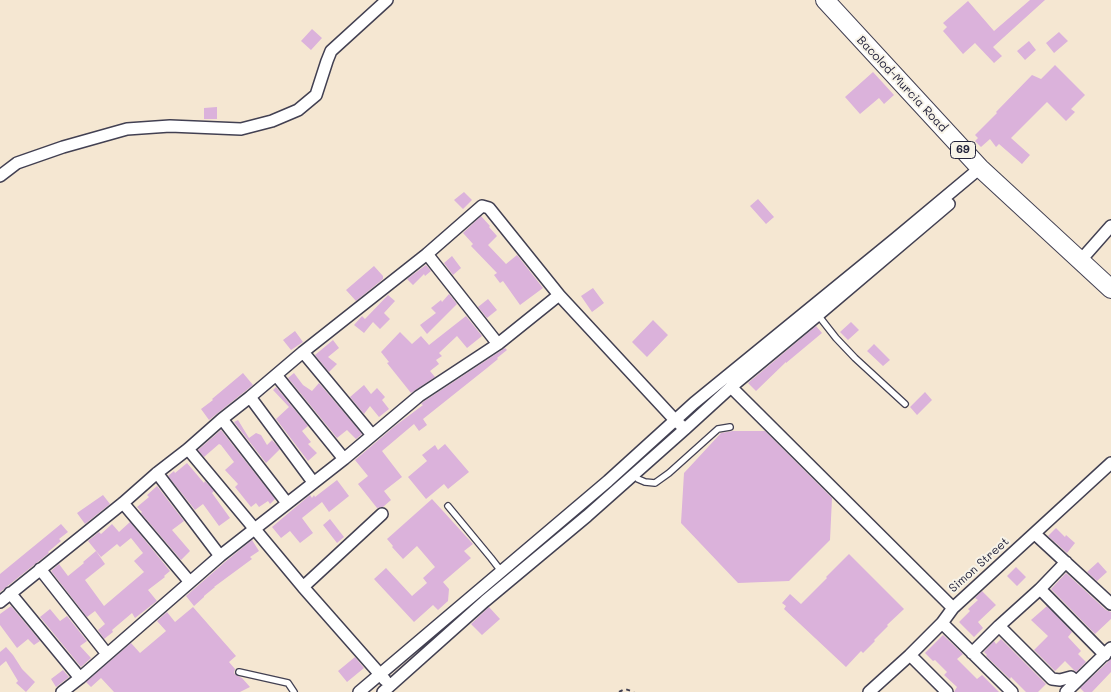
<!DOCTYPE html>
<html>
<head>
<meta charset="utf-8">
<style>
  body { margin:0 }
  canvas { display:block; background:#f5e7d2 }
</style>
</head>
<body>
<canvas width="1111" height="692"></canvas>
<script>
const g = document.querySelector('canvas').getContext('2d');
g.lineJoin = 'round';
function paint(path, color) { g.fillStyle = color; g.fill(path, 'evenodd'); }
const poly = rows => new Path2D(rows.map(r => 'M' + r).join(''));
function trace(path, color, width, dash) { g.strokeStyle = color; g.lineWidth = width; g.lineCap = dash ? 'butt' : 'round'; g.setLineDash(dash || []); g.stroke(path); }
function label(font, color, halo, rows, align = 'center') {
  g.font = font + ' Mali,sans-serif'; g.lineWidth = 4; g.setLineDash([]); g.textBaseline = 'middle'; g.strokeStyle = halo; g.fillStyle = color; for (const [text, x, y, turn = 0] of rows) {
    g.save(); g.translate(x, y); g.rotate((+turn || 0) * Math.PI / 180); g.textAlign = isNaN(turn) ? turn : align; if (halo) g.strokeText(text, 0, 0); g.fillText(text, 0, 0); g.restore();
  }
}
paint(poly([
  [1030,0,1045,0,993,47,1002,56,994,63,975,43,963,54,943,31,947,27,943,23,968,1,994,31],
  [312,29,322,38,311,50,301,41],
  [1059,32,1068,41,1054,53,1046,43],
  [1029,41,1036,50,1025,60,1017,51],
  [1055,65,1085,95,1071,109,1075,112,1066,121,1047,102,1011,138,1030,155,1022,164,999,144,996,147,990,139,981,147,975,141,978,138,975,135,997,113,996,112,1032,75,1041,79],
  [873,72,894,95,884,104,879,98,860,114,845,97],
  [217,107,217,119,204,119,204,108],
  [464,192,472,200,463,209,454,200],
  [758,199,774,217,766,224,750,206],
  [481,216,490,226,489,227,497,236,488,245,506,264,517,255,543,288,520,305,503,281,500,283,494,275,497,273,471,246,473,244,463,233],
  [452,256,461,268,453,275,444,263],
  [426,265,431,271,425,276,424,274,413,285,407,279],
  [374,266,383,276,383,279,356,301,346,290],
  [593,288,604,303,592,312,581,296],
  [449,294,457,304,427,334,420,325,436,313,431,308,441,300,442,302],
  [388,295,395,301,384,313,390,319,380,329,373,322,364,333,354,325,362,316,365,319],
  [488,299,497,310,487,318,478,307],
  [466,316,482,336,467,348,457,336,439,353,442,356,436,360,439,364,430,371,435,377,411,393,387,363,389,362,381,352,400,332,412,344,421,336,429,345],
  [653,320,668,335,647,357,632,342],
  [851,322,859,330,848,340,840,332],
  [816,326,822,333,786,363,786,362,756,391,748,383],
  [295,331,303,342,291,350,283,340],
  [333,340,339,348,328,357,337,364,329,372,315,355],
  [874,344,890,360,883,366,867,351],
  [505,348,507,350,497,358,498,359,487,368,423,419,427,425,419,431,414,424,382,451,402,477,384,491,391,500,383,507,377,508,358,484,368,476,355,460,395,426,423,405,421,404,423,402],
  [243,373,253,385,209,420,201,409,213,400,212,399],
  [294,373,303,385,312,391,319,383,362,434,356,439,347,430,337,438,288,378],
  [364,385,371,394,377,388,385,397,382,400,389,409,379,417,370,406,364,414,350,397],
  [276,387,308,426,302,431,311,442,308,444,317,453,308,461,276,419,289,407,273,390],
  [925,392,932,400,917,415,910,407],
  [238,420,249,438,256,433,261,435,267,445,272,440,280,449,266,463,234,422],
  [221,430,275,499,270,504,268,501,259,507,256,503,251,507,235,487,238,484,225,470,234,462,221,445,219,444,204,457,198,450],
  [733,431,765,431,832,498,830,540,789,581,738,583,681,523,684,473,721,433],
  [445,444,469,472,448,489,444,484,426,499,408,477,427,461,422,455,435,445,438,450],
  [187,463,204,483,205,481,214,491,212,493,230,518,219,526,203,504,195,510,168,476,174,471,175,473],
  [337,480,349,496,329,512,322,502,302,518,313,533,300,543,290,531,281,538,272,527,310,495,312,498,314,495,315,497],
  [157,486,184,521,172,530,190,551,181,560,141,513,142,512,137,507,149,497,147,495],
  [103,495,110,504,85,524,77,513],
  [432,499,473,544,464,551,471,558,443,582,449,589,448,601,438,610,433,605,414,622,374,579,386,568,412,596,427,583,423,578,435,567,417,546,403,559,392,547,393,546,387,539],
  [330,519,344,537,337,543,323,525],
  [130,522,170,571,164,576,165,577,148,590,157,601,135,618,132,613,112,630,113,632,104,639,98,630,105,624,95,611,87,617,51,571,59,564,68,576,84,563,83,562,96,551,105,564,85,580,104,606,144,572,134,561,143,553,131,538,120,547,117,544,101,557,88,541,99,532,101,534,112,524,119,532],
  [61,524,68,532,59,539,61,541,48,552,49,553,0,592,0,574],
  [1056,528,1065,537,1066,535,1075,543,1067,553,1048,536],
  [252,540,259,551,250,557,252,559,214,587,215,587,204,596,204,597,194,606,186,596,225,562],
  [849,554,904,609,887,625,888,626,874,640,875,641,863,653,861,651,846,667,784,609,786,606,782,603,790,594,801,604,827,578,826,577],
  [1098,562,1107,572,1097,581,1087,572],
  [1016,567,1026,577,1017,586,1007,576],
  [1066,573,1106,610,1111,612,1111,619,1095,634,1051,589],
  [982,591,996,605,978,622,983,628,974,637,959,622,970,611,968,609,978,600,975,598],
  [11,606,40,641,34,645,28,639,17,648,0,625,0,614],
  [1047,606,1072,632,1068,637,1081,651,1078,654,1086,662,1076,672,1065,661,1055,671,1034,650,1048,636,1031,620],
  [193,607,236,656,229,662,235,669,234,673,236,675,242,678,250,687,240,692,114,692,101,678,91,687,86,682,131,643,140,653,166,631,157,621,167,612,175,622],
  [489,607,500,619,482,635,471,624],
  [50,609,60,621,67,616,87,641,80,646,91,658,81,667,40,617],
  [943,635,963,654,957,659,977,679,982,675,999,692,954,692,957,687,944,675,947,672,935,660,933,661,925,653],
  [1001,639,1046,684,1038,692,1026,692,1011,677,1010,679,986,656,987,655,984,652,994,641,996,644],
  [6,647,13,655,22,669,35,682,26,692,16,683,18,681,6,661,0,666,0,652],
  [355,657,364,668,347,682,338,671],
  [1111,659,1111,672,1092,692,1084,692,1080,688],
  [63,670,69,677,56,687,51,679]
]), '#dbb2db');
const lane = poly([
  [818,315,836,338,855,358,905,404],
  [634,474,638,479,645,482,655,483,669,473,718,429,730,427],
  [448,506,491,558,501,571],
  [239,672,288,683,294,692]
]);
const street = poly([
  [0,176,17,163,63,147,127,129,170,126,241,129,272,121,298,110,316,95,327,61,331,51,387,0],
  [427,254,498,344],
  [1080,261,1111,226],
  [303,352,372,435],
  [276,375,344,459],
  [731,387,953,608],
  [250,397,313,482],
  [222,419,287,503],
  [188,449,303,587,385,680],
  [157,473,220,556],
  [123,503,189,581],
  [1035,534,1111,604],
  [40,569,107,654],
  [303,587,382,514],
  [1040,589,1105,655],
  [10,593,80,678],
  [0,602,123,503,157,473,188,449,222,419,250,397,303,352,427,254,482,206,489,208,559,295],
  [942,623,1012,692],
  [999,626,1052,679,1060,680,1071,677,1076,682],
  [972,653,999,626,1040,589,1066,562],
  [910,655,947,692],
  [62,692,80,678,220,556,344,459,419,396,498,344,559,295,674,419,685,429],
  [359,692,608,481,694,403,895,239,980,168],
  [383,692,485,601,587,516,685,429,731,387,818,315,949,204],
  [869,692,910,655,942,623,953,608,1111,463],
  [1066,692,1111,648]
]);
const primary = poly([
  [825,0,980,168,1111,289]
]);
trace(lane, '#424052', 8);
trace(street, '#424052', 14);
trace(primary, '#424052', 20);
trace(poly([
  [619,692,625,689,634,692]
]), '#424052', 2, [4, 4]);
trace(lane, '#fff', 5.5);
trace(street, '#fff', 11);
trace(primary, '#fff', 18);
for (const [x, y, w] of [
  [963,150,25]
]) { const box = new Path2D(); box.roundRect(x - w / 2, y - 8.5, w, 17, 4); g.fillStyle = '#f7f3e8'; g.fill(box); trace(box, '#22223b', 1); }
label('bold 11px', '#22223b', null, [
  ["69",963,150]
]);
label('12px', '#22223b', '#f7f3e8', [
  ["Bacolod-Murcia Road",902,84,47],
  ["Simon Street",979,565,-42]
]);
</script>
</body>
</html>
